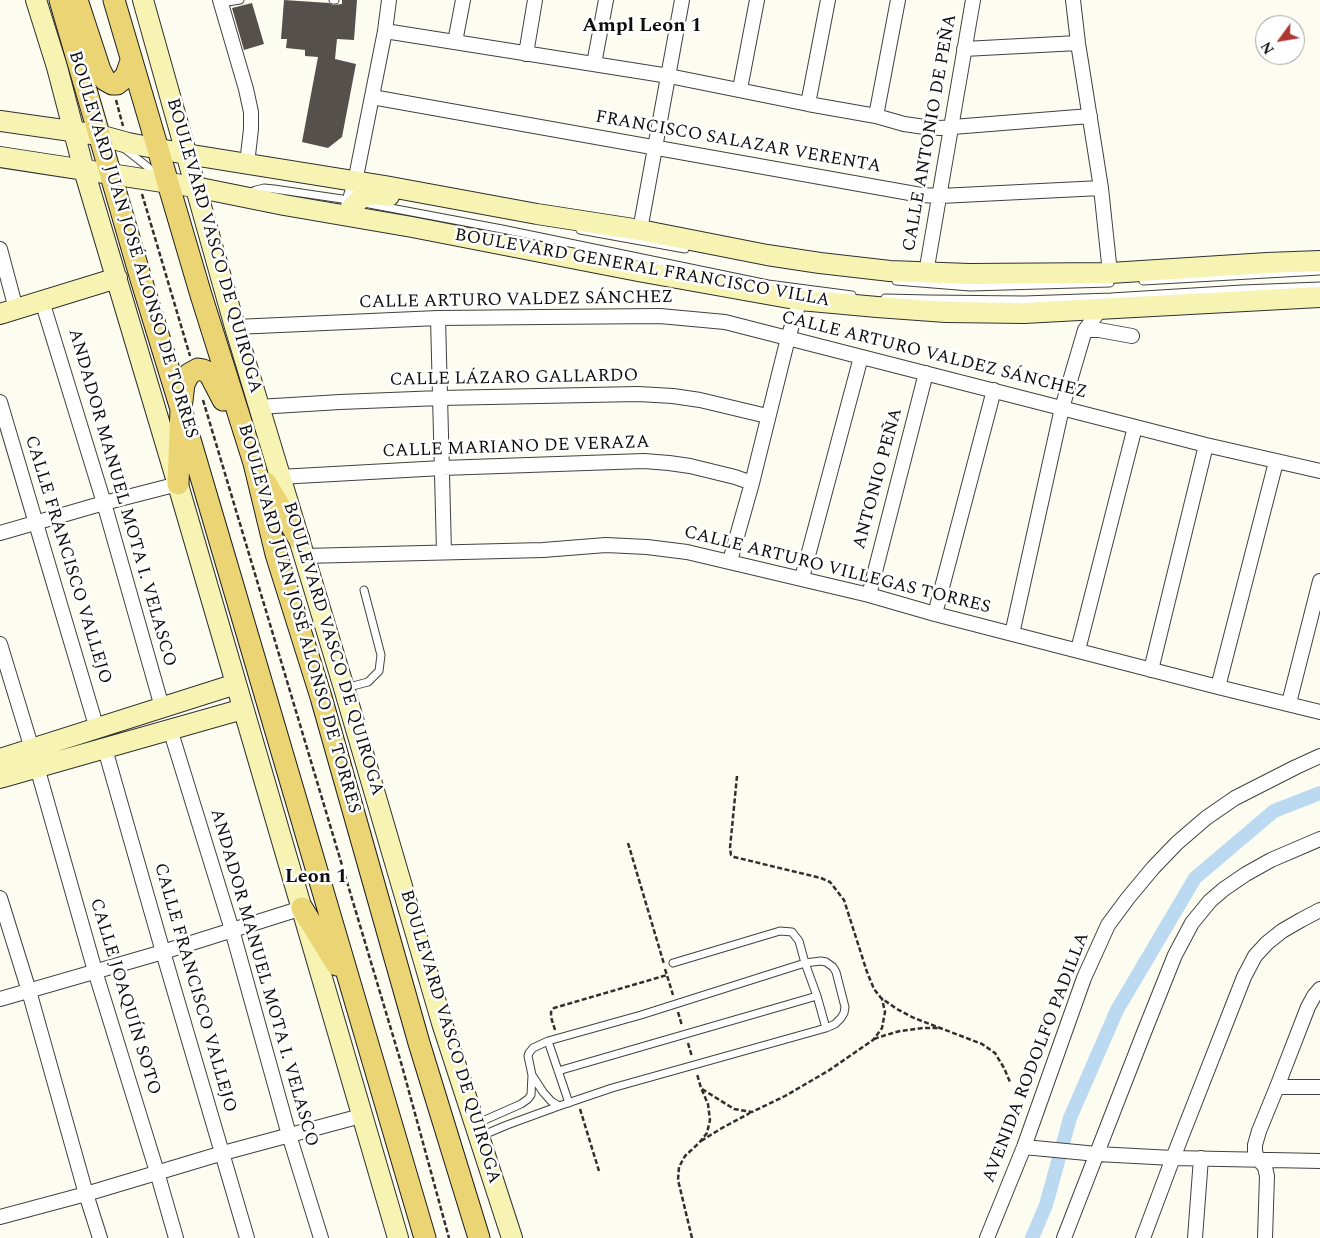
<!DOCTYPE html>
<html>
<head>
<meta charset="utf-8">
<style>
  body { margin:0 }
  #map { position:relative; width:1320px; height:1238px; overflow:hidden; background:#fdfcf1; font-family:Spectral,serif }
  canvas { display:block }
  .north { position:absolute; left:1255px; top:15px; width:50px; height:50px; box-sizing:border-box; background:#fff; border:1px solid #9f9f9f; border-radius:50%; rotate:238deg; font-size:14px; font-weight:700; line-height:20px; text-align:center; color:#0e0e0e }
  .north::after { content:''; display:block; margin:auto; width:18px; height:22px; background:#b03634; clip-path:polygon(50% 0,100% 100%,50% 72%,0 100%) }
</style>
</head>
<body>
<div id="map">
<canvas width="1320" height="1238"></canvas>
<div class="north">N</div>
</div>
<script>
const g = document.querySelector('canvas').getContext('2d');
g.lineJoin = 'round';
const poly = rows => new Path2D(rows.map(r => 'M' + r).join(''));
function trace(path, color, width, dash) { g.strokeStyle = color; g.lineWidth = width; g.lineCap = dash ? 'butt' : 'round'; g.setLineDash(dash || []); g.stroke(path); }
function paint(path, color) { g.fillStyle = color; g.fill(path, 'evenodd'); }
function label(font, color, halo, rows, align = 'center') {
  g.font = font + ' Spectral,serif'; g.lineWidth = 5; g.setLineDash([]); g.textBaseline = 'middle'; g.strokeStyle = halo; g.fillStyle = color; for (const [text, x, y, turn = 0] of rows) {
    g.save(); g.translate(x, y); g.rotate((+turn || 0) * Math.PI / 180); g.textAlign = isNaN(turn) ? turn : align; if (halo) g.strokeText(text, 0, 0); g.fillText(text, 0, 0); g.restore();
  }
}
trace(poly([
  [1032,1238,1046,1205,1070,1118,1117,1010,1195,878,1274,811,1320,793]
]), '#bbd9f0', 14);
paint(poly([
  [284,0,329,3,333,5,342,4,342,0,357,0,354,40,337,39,335,59,356,64,342,137,328,148,302,142,318,57,305,56,305,50,286,48,287,39,281,39],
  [252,3,264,44,244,50,232,8]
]), '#56504c');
const lane = poly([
  [333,0,335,0],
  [221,3,240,0],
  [125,149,158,175],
  [251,192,256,190,264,188,274,189,342,199,351,201],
  [364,203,502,229,768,284,852,295],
  [580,230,685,249],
  [896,281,970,287,1110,283],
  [1143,281,1320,271],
  [885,298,929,299,1024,300,1111,297,1242,289,1320,286],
  [345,688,368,682,379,671,381,655,364,590],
  [673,963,780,931,792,932,799,941,805,963,817,996,826,1028],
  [548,1041,569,1103],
  [558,1071,817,996],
  [532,1075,543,1092,551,1101,559,1106],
  [478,1123,521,1104,528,1099,531,1095,532,1075,528,1056,529,1053,533,1048,548,1041,641,1015,805,963,821,961,826,962,833,967,836,972,845,1007,844,1013,841,1018,835,1024,826,1028,612,1088,559,1106,507,1125,481,1136]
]);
const street = poly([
  [220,0,246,89,251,112,251,129,247,164],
  [1073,0,1078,43,1101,188,1110,273],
  [385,31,669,76,808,104,876,116,904,124,925,127,940,128,1090,116],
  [455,42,463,0],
  [964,49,1078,43],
  [526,54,535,0],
  [594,64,606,0],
  [740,89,757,0],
  [372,97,921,195,940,196,1101,188],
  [808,104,828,0],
  [876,116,898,0],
  [347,210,355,182,385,31,389,0],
  [640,230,682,0],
  [0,249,16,309],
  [926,273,973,0],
  [42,301,104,503,162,707],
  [438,318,444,552],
  [235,327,438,318,543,317,660,316,725,322,1206,445,1320,471],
  [1085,330,1099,330,1132,336],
  [0,402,97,729],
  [258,407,340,402,440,398,638,394,673,396,700,400,767,416],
  [279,477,442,468,644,461,669,463,690,466,735,477,752,483],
  [0,533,104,503,178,484],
  [304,556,543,550,606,545,647,547,687,552,869,595,935,614,1218,687,1320,712],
  [730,561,752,483,788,338,800,300],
  [802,578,861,357],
  [869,595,926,373],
  [935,614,994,390],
  [1012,634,1062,408,1085,330,1100,310],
  [0,644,32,749],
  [1078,650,1135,427],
  [1151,670,1206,445],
  [1218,687,1276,462],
  [1289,703,1320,581],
  [170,729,232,930,289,1135,321,1238],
  [105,749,163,952,247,1238],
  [37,767,95,971,157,1172,176,1238],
  [0,898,29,991,86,1194,100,1238],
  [0,999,163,952,302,908],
  [1277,1087,1320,1087],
  [1024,1147,1097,1154,1173,1158,1320,1161],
  [0,1217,86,1194,223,1153,361,1116],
  [987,1238,1024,1147,1084,978,1108,925,1128,898,1153,868,1177,843,1206,818,1235,798,1296,767,1320,756],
  [1064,1238,1143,1035,1175,955,1192,923,1210,901,1224,889,1246,874,1271,860,1320,839],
  [1143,1238,1173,1158,1244,977,1255,956,1267,943,1282,931,1301,920,1320,910],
  [1195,1238,1201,1158],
  [1265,1238,1267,1176,1265,1167,1258,1159,1255,1152,1255,1145,1259,1131,1277,1087,1308,1007,1314,996,1320,989]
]);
const secondary = poly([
  [36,0,57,67,84,170,181,495,398,1238],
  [143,0,235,327,344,688,442,1023,512,1238],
  [0,121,99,135,128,143,186,154,385,186,537,214,640,230,767,255,820,263,890,271,969,274,1110,273,1267,263,1320,261],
  [0,157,195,187,284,205,412,227,638,271,800,300,877,307,946,312,1024,313,1320,297],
  [345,215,362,197,367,195,375,194,389,196],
  [0,314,117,278],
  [0,759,236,684],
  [0,778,243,709]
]);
const primary = poly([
  [60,0,141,279,181,409,425,1238],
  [77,0,100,70,105,80,112,84,117,84,122,80,126,75,131,61],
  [114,0,201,295,254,463,276,554,321,697,419,1043,479,1238],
  [266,483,299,539],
  [178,484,181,409,184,384,189,374,198,369,203,370,209,373,223,400],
  [302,908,337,965]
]);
trace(lane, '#414141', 9);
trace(street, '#414141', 16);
trace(secondary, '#303030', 22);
trace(primary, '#1f1f1f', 23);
trace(poly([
  [116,100,123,126],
  [142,194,190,356],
  [203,400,402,1066,449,1238],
  [737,776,730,848,731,855,734,857,821,878,830,882,844,900,867,972,874,989,881,998,897,1009,914,1018,982,1044,995,1053,1004,1068,1010,1082],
  [628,843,664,964],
  [665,969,673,995],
  [678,1012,682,1026],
  [555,1030,551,1017,551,1012,554,1008,667,975],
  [874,1039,886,1035,900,1031,923,1028,939,1028],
  [688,1043,692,1057],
  [702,1089,734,1109,752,1112,785,1096,828,1071,873,1040,882,1028,885,1012,882,999],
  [580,1109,599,1171],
  [701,1141,722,1128,750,1113],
  [692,1238,678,1180,679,1167,685,1156,699,1143,707,1133,710,1120,708,1104,701,1088,697,1074]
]), '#303030', 2.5, [5, 2.5]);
trace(lane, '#fff', 7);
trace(street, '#fff', 14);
trace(secondary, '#f7f3b3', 20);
trace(primary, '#ead474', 21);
label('18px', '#0e0e0e', '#fff', [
  ["CALLE ANTONIO DE PEÑA",931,133,-80],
  ["FRANCISCO SALAZAR VERENTA",738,143,10],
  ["BOULEVARD JUAN JOSÉ ALONSO DE TORRES",132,245,73],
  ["BOULEVARD VASCO DE QUIROGA",213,246,74],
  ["BOULEVARD GENERAL FRANCISCO VILLA",642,269,10],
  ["CALLE ARTURO VALDEZ SÁNCHEZ",516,301,-1],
  ["CALLE ARTURO VALDEZ SÁNCHEZ",934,356,14],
  ["CALLE LÁZARO GALLARDO",514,379,-1],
  ["CALLE MARIANO DE VERAZA",516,448,-2],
  ["ANTONIO PEÑA",879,479,-75],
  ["ANDADOR MANUEL MOTA I. VELASCO",121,498,74],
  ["CALLE FRANCISCO VALLEJO",67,560,73],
  ["CALLE ARTURO VILLEGAS TORRES",837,571,14],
  ["BOULEVARD JUAN JOSÉ ALONSO DE TORRES",298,619,74],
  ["BOULEVARD VASCO DE QUIROGA",332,649,73],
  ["ANDADOR MANUEL MOTA I. VELASCO",263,978,74],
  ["CALLE FRANCISCO VALLEJO",194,988,74],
  ["CALLE JOAQUÍN SOTO",124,997,73],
  ["BOULEVARD VASCO DE QUIROGA",449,1037,73],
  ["AVENIDA RODOLFO PADILLA",1037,1058,-69]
]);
label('bold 20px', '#0e0e0e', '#fff', [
  ["Ampl Leon 1",642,27],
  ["Leon 1",316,878]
]);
</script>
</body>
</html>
